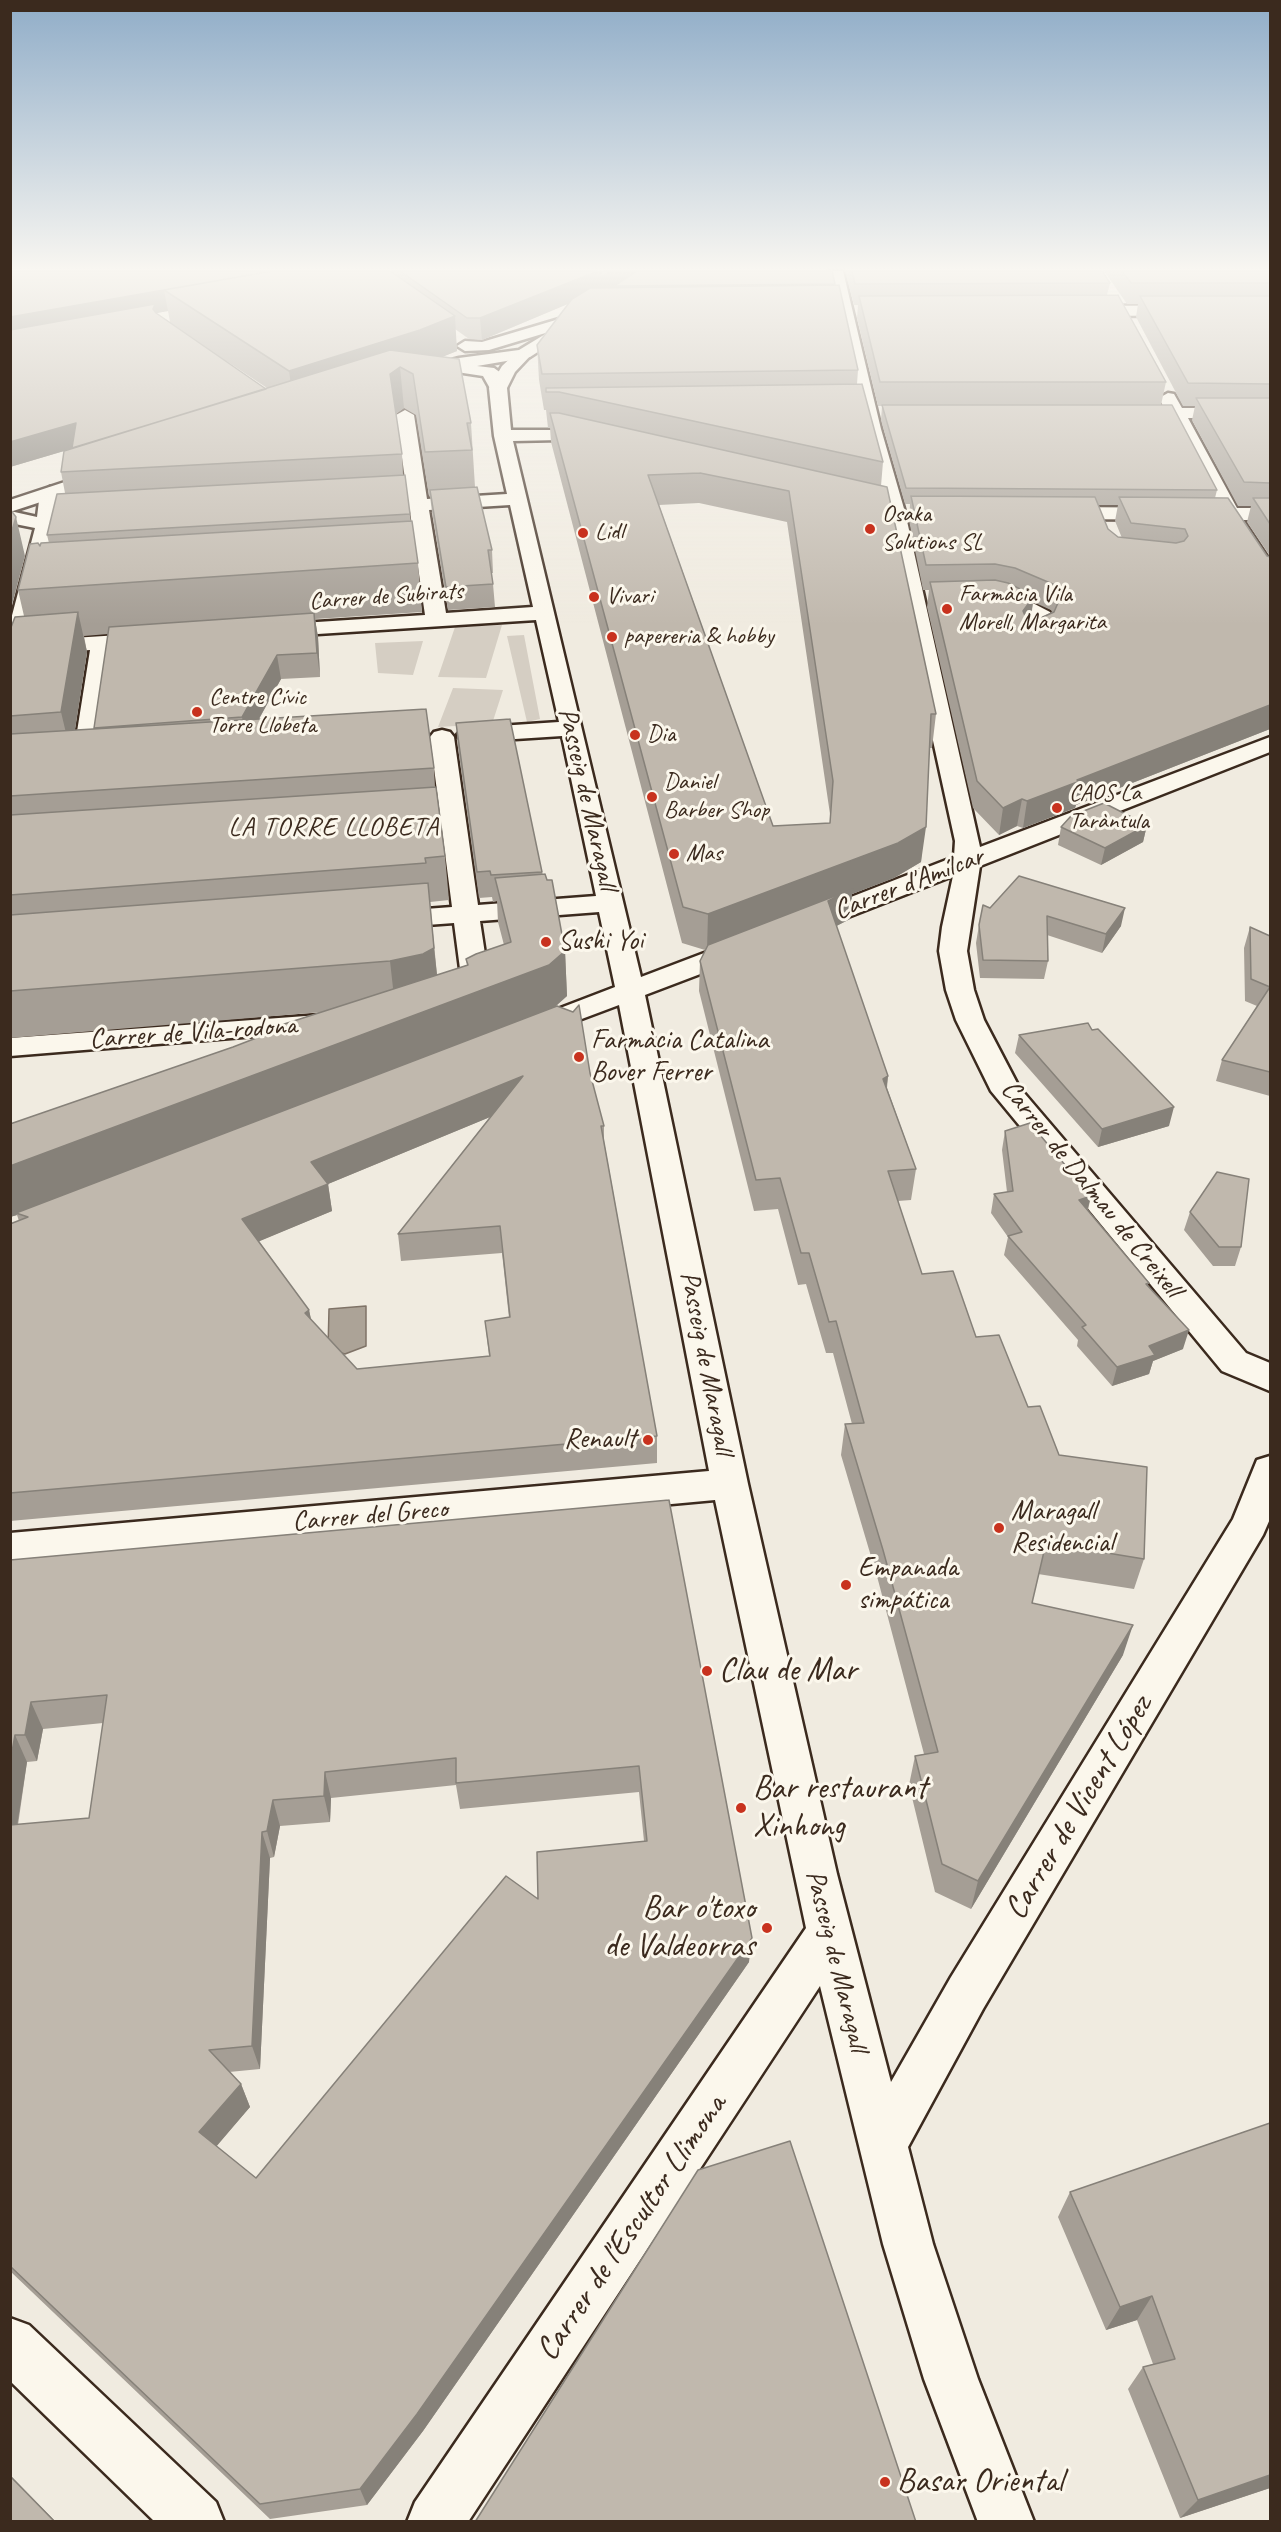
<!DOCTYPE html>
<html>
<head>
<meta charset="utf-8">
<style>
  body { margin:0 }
  #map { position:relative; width:1281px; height:2532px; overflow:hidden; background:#f0ebe0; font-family:Caveat,sans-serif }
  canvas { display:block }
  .frame { position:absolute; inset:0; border:12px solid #3b2a1e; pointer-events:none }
</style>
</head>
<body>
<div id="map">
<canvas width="1281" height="2532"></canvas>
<div class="frame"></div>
</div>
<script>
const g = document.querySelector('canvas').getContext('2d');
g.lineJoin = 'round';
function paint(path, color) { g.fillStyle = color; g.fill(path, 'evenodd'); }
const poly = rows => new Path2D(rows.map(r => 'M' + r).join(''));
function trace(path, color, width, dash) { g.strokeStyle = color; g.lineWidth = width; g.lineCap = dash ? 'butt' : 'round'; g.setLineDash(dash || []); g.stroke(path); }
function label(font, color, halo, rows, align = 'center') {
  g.font = font + ' Caveat,sans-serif'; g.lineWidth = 6; g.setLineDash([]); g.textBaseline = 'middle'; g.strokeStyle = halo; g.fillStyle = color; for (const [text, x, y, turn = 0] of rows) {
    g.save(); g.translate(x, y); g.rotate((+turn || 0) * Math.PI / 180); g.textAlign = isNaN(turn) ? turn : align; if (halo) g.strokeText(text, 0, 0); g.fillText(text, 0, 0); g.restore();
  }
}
paint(poly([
  [502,625,486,678,438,677,455,627],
  [524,635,540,719,527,722,507,636],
  [423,641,413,675,378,673,375,643],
  [453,688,503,690,492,724,438,727]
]), '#d5cec3');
const water = poly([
  [366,1306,366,1346,345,1354,328,1349,329,1309,366,1306]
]);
paint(water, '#aca397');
trace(water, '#7f7367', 1.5);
const minor = poly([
  [829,271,843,271,881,429,905,512,980,847,1270,737,1270,752,980,866,967,951,974,990,984,1020,1019,1087,1246,1353,1270,1363,1270,1391,1222,1371,991,1091,956,1020,946,990,939,951,942,927,953,876,820,928,811,930,802,928,798,922,802,916,954,857,955,841,902,599,885,512,863,429,829,271],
  [1270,305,1270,315,1082,316,1074,311,1082,306,1270,305],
  [596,308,604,313,602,316,489,350,465,351,457,346,465,341,482,342,596,308],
  [524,349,532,354,515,372,507,388,511,430,560,430,600,439,603,443,594,448,560,440,513,441,641,977,733,942,743,940,753,942,757,948,753,954,645,995,748,1484,837,1874,891,2082,951,1977,1233,1519,1257,1460,1270,1456,1270,1519,1263,1535,983,2009,908,2147,933,2244,978,2379,1034,2522,978,2522,924,2379,883,2244,820,1986,468,2522,407,2522,415,2502,806,1928,715,1500,10,1565,10,1533,709,1471,619,1005,539,1035,529,1032,525,1026,529,1020,615,987,599,912,480,921,490,987,486,993,465,1001,455,999,451,993,462,984,454,923,386,928,377,926,373,920,377,914,386,912,452,907,430,737,434,732,442,730,450,732,454,737,478,905,596,896,562,736,469,742,461,740,457,735,461,730,469,728,559,722,536,620,271,637,263,636,260,631,263,626,271,625,425,615,418,567,373,569,366,567,363,563,366,559,373,557,416,555,410,511,365,514,355,508,365,502,408,500,396,415,405,410,414,415,427,499,507,494,494,436,489,388,502,366,518,351,524,349],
  [510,505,533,607,446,613,429,510,510,505],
  [1168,393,1174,394,1182,408,1270,408,1270,418,1188,418,1237,508,1270,508,1270,520,1243,520,1270,561,1270,581,1263,579,1224,520,1057,519,1047,513,1057,507,1217,508,1170,418,1131,418,1122,413,1131,408,1164,408,1159,398,1168,393],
  [50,487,60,493,57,518,95,516,105,522,95,528,54,530,21,667,18,672,10,674,10,623,35,528,10,523,10,511,37,517,40,493,50,487],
  [989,591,1027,600,1050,612,1055,622,1052,630,1040,642,1024,642,1021,637,1031,627,1033,620,1013,609,982,601,979,597,982,593,989,591],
  [151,633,159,634,162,639,159,644,112,648,96,763,92,768,84,770,76,768,72,763,90,650,41,654,33,652,30,647,33,642,41,640,151,633],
  [319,1015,329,1018,333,1024,329,1030,10,1056,10,1038,319,1015],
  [10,2318,29,2325,216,2502,224,2522,155,2522,10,2381,10,2318]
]);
const major = poly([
  [575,316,581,318,583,321,581,324,530,357,477,366,494,368,501,373,507,388,504,392,492,392,483,376,450,371,416,380,408,375,410,371,459,358,519,350,575,316],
  [107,468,114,470,116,474,114,478,10,512,10,500,107,468]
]);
trace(minor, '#3b2a1e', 5);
trace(major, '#3b2a1e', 5);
paint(minor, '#fbf7ec');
paint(major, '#fbf7ec');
paint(poly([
  [10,271,832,271,835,285,858,370,857,384,883,462,881,486,936,714,932,748,929,748,921,862,894,878,852,894,850,919,836,926,888,1076,887,1088,916,1169,911,1200,898,1201,922,1274,976,1337,1028,1407,1059,1455,1144,1559,1134,1589,1038,1574,1032,1603,1123,1655,971,1909,935,1892,909,1785,915,1756,924,1754,878,1580,841,1455,845,1424,852,1424,833,1353,826,1353,806,1284,798,1285,778,1209,754,1211,699,991,700,961,705,950,682,943,551,442,550,428,548,428,546,410,544,410,539,380,537,345,568,304,482,340,469,339,455,329,457,351,441,357,471,423,475,487,492,550,493,573,491,573,493,584,495,607,448,610,432,512,430,496,429,496,416,415,404,408,396,414,402,454,403,475,418,563,422,612,315,619,318,637,320,677,281,679,259,719,434,768,435,787,445,856,449,900,430,902,437,975,467,965,466,959,504,945,498,922,497,901,493,902,492,897,479,898,458,748,456,723,542,872,565,951,567,996,554,1008,590,1073,604,1126,604,1141,657,1436,657,1463,10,1521,10,1224,19,1221,17,1215,10,1217,10,1124,233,1047,275,1031,275,1027,322,1012,10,1038,10,630,24,616,18,590,40,546,49,543,47,535,65,493,61,472,64,451,10,467],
  [168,311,170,322,156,313],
  [225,360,267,388,266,389],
  [699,503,787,522,830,814,830,823,773,826,659,505],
  [108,634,94,729,75,730,87,652,84,636],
  [490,1117,398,1234,401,1261,502,1253,509,1318,485,1321,489,1356,357,1369,311,1320,309,1310,259,1241,332,1211,328,1184],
  [845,271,1102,271,1110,283,1107,295,1166,382,1161,405,1217,490,1215,498,1267,556,1270,556,1247,522,1251,506,1238,506,1192,420,1195,406,1183,406,1136,317,1138,304,1127,304,1104,271,1270,271,1270,729,1076,805,1075,808,1023,828,1017,826,999,835,973,808,927,607,929,590,923,590,909,520,910,504,905,504,881,420,882,406,878,406,857,318,858,305,854,305],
  [1098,505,1118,505,1115,521,1122,538,1118,537,1108,529],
  [1033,602,1051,610,1052,612,1036,620,1031,619],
  [1147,825,1143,842,1101,865,1058,845,1061,827],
  [990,908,1121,926,1102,953,1047,935,1048,961,1044,979,980,978,976,943,979,925],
  [1250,927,1270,936,1270,1096,1216,1081,1222,1060,1257,1006,1245,1001,1244,948],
  [1092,1030,1169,1126,1098,1147,1015,1053,1019,1035],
  [1005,1131,1091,1196,1088,1210,1148,1286,1183,1349,1153,1361,1149,1374,1112,1386,1077,1346,1078,1340,1004,1255,1008,1237,991,1213,994,1194,1007,1192,1002,1150],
  [1190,1212,1241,1247,1235,1266,1213,1266,1184,1230],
  [669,1500,749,1962,423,2431,367,2505,270,2519,10,2271,10,1560],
  [103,1723,89,1818,18,1825,27,1762,37,1761,43,1729],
  [456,1785,460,1809,639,1792,644,1841,538,1899,256,2178,216,2146,250,2107,241,2084,229,2072,260,2069,270,1858,274,1857,280,1826,330,1822,331,1798],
  [1270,2123,1270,2488,1180,2518,1128,2389,1143,2367,1153,2364,1137,2320,1106,2330,1058,2217,1070,2192]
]), '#a59e95');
paint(poly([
  [598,271,645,271,614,286,614,290,596,292,482,340,480,318],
  [164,290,168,311,10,340,10,317],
  [455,316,457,351,423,365,400,367,404,408,394,415,294,406,289,371],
  [76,423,81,446,10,467,10,442],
  [16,517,25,556,10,612,10,537],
  [1034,596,1030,621,1019,637,1023,611],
  [78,612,87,652,71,754,61,712],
  [314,613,318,637,320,677,317,653],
  [277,655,281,679,246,742,242,717],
  [1270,705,1270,729,1076,805,1075,808,1023,828,1027,801,1077,780],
  [1022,799,1017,826,999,835,1003,808],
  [1147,825,1143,842,1101,865,1105,848],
  [926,827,921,862,894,878,852,894,850,919,825,932,707,950,708,914],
  [1125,908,1121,926,1102,953,1106,934],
  [434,948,439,993,395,1006,390,961],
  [565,951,567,996,551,1010,16,1213,17,1215,10,1217,10,1166],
  [523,1076,524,1103,328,1184,332,1211,248,1246,242,1219,311,1162],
  [888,1076,884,1107,883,1079],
  [1174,1107,1169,1126,1098,1147,1102,1129],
  [1091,1196,1086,1215,1079,1200],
  [309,1310,315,1337,305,1313],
  [1189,1330,1183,1349,1153,1361,1149,1374,1112,1386,1117,1367,1149,1346],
  [1133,1625,1123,1655,971,1909,978,1881],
  [31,1702,43,1729,37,1761,25,1735],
  [15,1735,27,1762,13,1852,10,1847,10,1763],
  [325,1772,331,1798,330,1822,324,1796],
  [273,1800,280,1826,274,1857,267,1831],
  [262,1832,270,1858,260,2069,252,2046],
  [752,1938,749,1962,423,2431,367,2505,360,2489],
  [241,2084,250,2107,210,2154,199,2132],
  [1152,2296,1137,2320,1106,2330,1120,2307],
  [10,2475,56,2522,55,2522,10,2476],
  [1270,2475,1270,2488,1180,2518,1198,2500]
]), '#868179');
const building = poly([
  [10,271,272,271,10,317,10,271],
  [273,271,390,271,455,316,420,330,289,371,164,290,273,271],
  [400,271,598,271,480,318,467,318,400,271],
  [603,271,611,271,596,280,603,271],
  [637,271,832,271,835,284,614,286,637,271],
  [852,271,1102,271,1110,283,855,284,852,271],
  [1122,271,1270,271,1270,283,1131,283,1122,271],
  [839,285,858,370,542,374,537,345,572,299,590,288,839,285],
  [1118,295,1166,382,880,382,859,296,1118,295],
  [1140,296,1270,296,1270,384,1188,383,1140,296],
  [155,304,153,309,156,313,266,389,72,448,76,423,10,442,10,330,155,304],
  [390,350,459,359,471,423,467,423,472,450,425,452,413,374,400,367,390,374,402,454,61,472,64,451,390,350],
  [862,384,883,462,559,392,546,392,546,388,862,384],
  [1196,398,1270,398,1270,483,1244,482,1196,398],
  [882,405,1172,405,1217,490,906,488,882,405],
  [550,413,559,413,887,487,936,714,931,714,926,827,898,843,708,914,683,907,550,413],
  [700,473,789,491,833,781,830,823,773,826,648,475,700,473],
  [405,475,410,514,47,535,57,494,405,475],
  [477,487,492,550,488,550,493,584,446,587,430,490,477,487],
  [911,496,1095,497,1108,529,1118,537,1176,543,1184,541,1188,536,1185,529,1131,523,1119,497,1228,498,1267,556,1270,557,1270,705,1077,780,1080,781,1027,801,1022,799,1003,808,977,781,930,582,995,580,1008,583,1034,596,1023,611,1026,618,1036,620,1054,612,1061,596,1055,585,1015,568,995,564,926,565,911,496],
  [1253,498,1270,498,1270,524,1253,498],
  [10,509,16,517,10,537,10,509],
  [412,521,418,563,18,590,30,544,38,543,40,546,41,543,412,521],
  [78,612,61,712,10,716,10,630,15,617,78,612],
  [314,613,317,653,277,655,242,717,94,728,109,627,314,613],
  [426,709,434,768,10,796,10,734,426,709],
  [510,719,542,872,491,875,490,871,477,872,456,723,510,719],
  [436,787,445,856,425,858,426,863,10,895,10,815,436,787],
  [1104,803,1147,825,1105,848,1061,827,1071,816,1104,803],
  [545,874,547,880,552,880,565,951,549,965,10,1166,10,1124,233,1047,277,1030,275,1027,468,965,466,959,476,954,511,942,495,878,545,874],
  [1019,876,1125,908,1106,934,1047,916,1048,961,983,960,979,925,983,905,990,908,1019,876],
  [428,883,434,948,423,954,390,961,10,991,10,915,428,883],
  [853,889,828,901,888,1076,883,1079,916,1169,888,1171,922,1274,953,1271,976,1337,999,1335,1028,1407,1040,1406,1059,1455,1147,1467,1144,1559,1046,1543,1032,1603,1133,1625,978,1881,942,1864,915,1756,938,1752,883,1550,845,1424,864,1423,836,1321,829,1322,809,1253,801,1253,780,1178,756,1180,700,961,708,945,853,889],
  [1250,927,1270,936,1270,1072,1222,1060,1270,987,1251,979,1250,927],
  [579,1005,590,1073,604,1126,601,1126,657,1436,10,1493,10,1224,28,1217,16,1213,557,1006,573,1012,579,1005],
  [523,1076,398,1234,500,1226,510,1317,485,1321,490,1356,357,1369,305,1313,309,1310,242,1219,328,1184,311,1162,523,1076],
  [1088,1023,1092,1030,1098,1029,1174,1107,1102,1129,1019,1035,1088,1023],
  [1030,1123,1091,1196,1079,1200,1149,1283,1146,1284,1189,1330,1149,1346,1155,1355,1117,1367,1082,1327,1086,1325,1008,1236,1022,1232,994,1194,1013,1191,1005,1131,1030,1123],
  [1217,1172,1249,1179,1241,1247,1219,1247,1190,1212,1217,1172],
  [669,1500,752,1938,417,2414,360,2489,260,2504,10,2266,10,1825,89,1818,107,1695,31,1702,25,1735,15,1735,10,1763,10,1560,669,1500],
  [456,1758,456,1783,639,1766,647,1841,537,1852,538,1899,506,1876,256,2178,199,2132,241,2084,209,2050,252,2046,262,1832,267,1831,273,1800,324,1796,325,1772,456,1758],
  [1270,2123,1270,2475,1198,2500,1143,2367,1175,2359,1152,2296,1120,2307,1070,2192,1270,2123],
  [790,2141,916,2522,475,2522,698,2170,790,2141],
  [10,2476,55,2522,10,2522,10,2476]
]);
paint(building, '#c0b8ad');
trace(building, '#868179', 1.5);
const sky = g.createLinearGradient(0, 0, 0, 625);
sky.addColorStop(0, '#90adc8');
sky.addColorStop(0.43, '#f8f6f1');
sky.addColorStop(1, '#f8f6f100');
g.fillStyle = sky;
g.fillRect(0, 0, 1281, 625);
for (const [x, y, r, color] of [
  [870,529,6,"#c8321e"],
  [583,533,6,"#c8321e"],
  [594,597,6,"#c8321e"],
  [947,609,6,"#c8321e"],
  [612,637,6,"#c8321e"],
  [197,712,6,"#c8321e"],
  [635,735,6,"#c8321e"],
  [652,797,6,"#c8321e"],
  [1057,808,6,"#c8321e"],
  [674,854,6,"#c8321e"],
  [546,942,6,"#c8321e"],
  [579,1057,6,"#c8321e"],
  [648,1440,6,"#c8321e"],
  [999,1528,6,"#c8321e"],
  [846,1585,6,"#c8321e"],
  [707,1671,6,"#c8321e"],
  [741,1808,6,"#c8321e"],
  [767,1928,6,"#c8321e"],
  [885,2482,6,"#c8321e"]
]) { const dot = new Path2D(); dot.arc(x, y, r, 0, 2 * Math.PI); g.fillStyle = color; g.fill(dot); trace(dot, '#fbf7ec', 2); }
label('24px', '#3b2a1e', '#fbf7ec', [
  ["Osaka",882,515],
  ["Solutions SL",882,543],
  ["Lidl",595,533],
  ["Farmàcia Vila",959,595],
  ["Morell, Margarita",959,623],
  ["Vivari",606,597],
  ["papereria & hobby",624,637],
  ["Centre Cívic",209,698],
  ["Torre Llobeta",209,726],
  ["Dia",647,735],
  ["Daniel",664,783],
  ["Barber Shop",664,811],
  ["CAOS La",1069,794],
  ["Taràntula",1069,822],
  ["Mas",686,854]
], 'left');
label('24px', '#3b2a1e', '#fbf7ec', [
  ["Carrer de Subirats",386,597,-4]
]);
g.letterSpacing = '1.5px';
label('26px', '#3b2a1e', '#fbf7ec', [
  ["LA TORRE LLOBETA",334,828]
]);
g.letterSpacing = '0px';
label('28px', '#3b2a1e', '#fbf7ec', [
  ["Passeig de Maragall",587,799,77],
  ["Carrer d'Amílcar",909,884,-21],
  ["Carrer de Vila-rodona",193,1033,-4],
  ["Carrer de Dalmau de Creixell",1091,1189,51],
  ["Passeig de Maragall",706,1363,79],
  ["Carrer del Greco",370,1516,-5],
  ["Passeig de Maragall",836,1961,76]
]);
label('28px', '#3b2a1e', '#fbf7ec', [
  ["Sushi Yoi",558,942],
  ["Farmàcia Catalina",591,1041],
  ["Bover Ferrer",591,1073],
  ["Renault",636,1440,"right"],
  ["Maragall",1011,1512],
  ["Residencial",1011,1544],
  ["Empanada",858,1569],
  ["simpática",858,1601]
], 'left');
label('33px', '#3b2a1e', '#fbf7ec', [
  ["Clau de Mar",719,1671],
  ["Bar restaurant",753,1789],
  ["Xinhong",753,1827],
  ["Bar o'toxo",755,1909,"right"],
  ["de Valdeorras",755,1947,"right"],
  ["Basar Oriental",897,2482]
], 'left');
label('33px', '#3b2a1e', '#fbf7ec', [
  ["Carrer de Vicent López",1079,1808,-59],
  ["Carrer de l'Escultor Llimona",632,2228,-56]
]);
</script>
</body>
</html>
